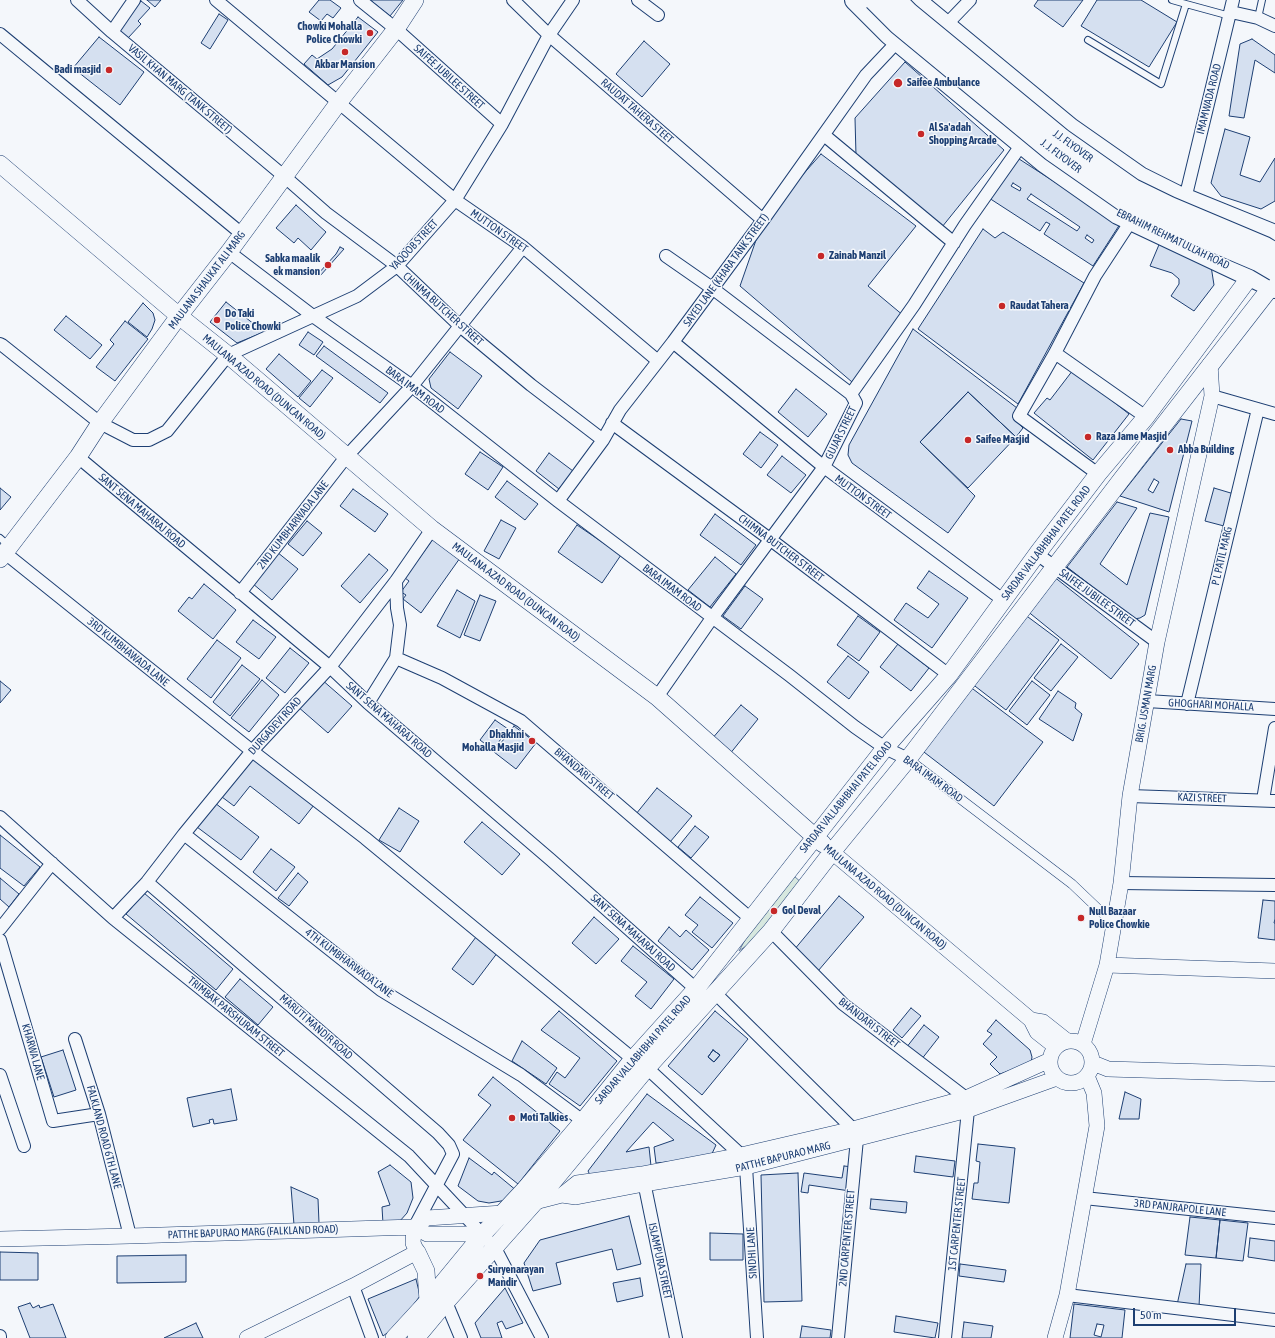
<!DOCTYPE html>
<html>
<head>
<meta charset="utf-8">
<style>
  body { margin:0 }
  #map { position:relative; width:1275px; height:1338px; overflow:hidden; background:#f4f7fb; font-family:"Asap Condensed",sans-serif }
  canvas { display:block }
  .scale { position:absolute; left:1133px; top:1308px; width:103px; height:18px; box-sizing:border-box; border:2px solid #1d3f73; border-top:0; padding-left:5px; font-size:12px; line-height:14px; white-space:nowrap; color:#1d3f73; -webkit-text-stroke:3px #f4f7fb; paint-order:stroke }
</style>
</head>
<body>
<div id="map">
<canvas width="1275" height="1338"></canvas>
<div class="scale">50 m</div>
</div>
<script>
const g = document.querySelector('canvas').getContext('2d');
g.lineJoin = 'round';
function paint(path, color) { g.fillStyle = color; g.fill(path, 'evenodd'); }
const poly = rows => new Path2D(rows.map(r => 'M' + r).join(''));
function trace(path, color, width, dash) { g.strokeStyle = color; g.lineWidth = width; g.lineCap = dash ? 'butt' : 'round'; g.setLineDash(dash || []); g.stroke(path); }
function label(font, color, halo, rows, align = 'center') {
  g.font = font + ' "Asap Condensed",sans-serif'; g.lineWidth = 3; g.setLineDash([]); g.textBaseline = 'middle'; g.strokeStyle = halo; g.fillStyle = color; for (const [text, x, y, turn = 0] of rows) {
    g.save(); g.translate(x, y); g.rotate((+turn || 0) * Math.PI / 180); g.textAlign = isNaN(turn) ? turn : align; if (halo) g.strokeText(text, 0, 0); g.fillText(text, 0, 0); g.restore();
  }
}
const green = poly([
  [794,876,803,884,760,936,739,951,751,929,794,876]
]);
paint(green, '#d7e8df');
trace(green, '#687fa3', 1);
const building = poly([
  [147,0,161,0,155,7,147,0],
  [319,0,330,0,341,8,333,18,327,14,321,21,309,12,319,0],
  [370,0,403,0,390,16,370,0],
  [1038,0,1083,0,1063,27,1034,6,1038,0],
  [1097,0,1141,0,1177,22,1149,67,1081,26,1097,0],
  [141,1,150,8,138,21,141,24,128,38,117,29,141,1],
  [219,14,228,20,210,49,201,43,219,14],
  [358,17,378,32,342,77,328,85,304,64,312,55,317,59,332,49,358,17],
  [99,37,144,72,120,105,73,68,99,37],
  [1252,39,1275,55,1275,73,1255,60,1244,118,1229,116,1240,44,1252,39],
  [644,41,670,64,642,97,616,74,644,41],
  [905,62,1004,150,942,227,856,156,855,118,905,62],
  [1225,129,1250,137,1240,175,1260,182,1275,158,1275,201,1261,209,1221,196,1211,183,1225,129],
  [821,154,916,226,868,286,904,316,852,382,740,286,763,220,821,154],
  [1016,157,1120,224,1093,266,1044,234,1050,224,1046,222,1040,231,989,198,1016,157],
  [1013,183,1021,188,1020,191,1011,186,1013,183],
  [1031,194,1080,227,1077,231,1027,199,1031,194],
  [1087,235,1094,240,1092,243,1085,238,1087,235],
  [296,205,326,232,311,250,298,238,294,243,276,228,296,205],
  [983,229,995,238,1003,232,1084,283,1018,404,918,329,983,229],
  [1161,240,1211,266,1214,285,1194,311,1171,296,1179,284,1179,279,1172,273,1150,266,1161,240],
  [340,247,344,249,320,276,318,274,336,254,340,247],
  [226,302,264,332,237,343,210,322,226,302],
  [143,303,153,313,155,320,152,329,147,337,128,322,143,303],
  [66,316,102,345,90,359,54,330,66,316],
  [125,321,148,339,115,381,96,367,114,344,110,340,125,321],
  [913,329,1017,408,1013,418,1023,428,1016,437,968,392,920,442,975,496,948,533,852,463,848,455,849,445,913,329],
  [308,332,323,342,314,355,299,345,308,332],
  [324,346,388,393,380,403,316,356,324,346],
  [450,352,482,376,458,409,431,388,429,379,450,352],
  [279,354,311,381,298,397,266,369,279,354],
  [322,370,333,378,310,407,299,398,322,370],
  [1073,370,1129,414,1093,460,1034,413,1047,398,1050,400,1073,370],
  [796,389,827,414,808,437,778,412,796,389],
  [968,392,1016,437,968,488,920,442,968,392],
  [1181,419,1192,421,1169,512,1120,496,1181,419],
  [1154,479,1159,482,1153,493,1148,490,1154,479],
  [760,432,778,445,761,468,743,454,760,432],
  [480,452,503,467,488,490,465,474,480,452],
  [549,453,573,471,559,489,536,471,549,453],
  [782,456,806,475,791,493,767,475,782,456],
  [507,481,538,504,525,520,495,497,507,481],
  [0,488,11,497,0,510,0,488],
  [1214,488,1234,494,1224,526,1205,521,1214,488],
  [353,489,388,514,375,532,340,506,353,489],
  [1117,502,1137,508,1100,564,1127,585,1150,513,1169,517,1145,615,1140,618,1134,619,1067,567,1117,502],
  [715,514,756,545,741,565,700,535,715,514],
  [501,520,516,528,499,559,484,551,501,520],
  [307,521,322,533,303,556,288,544,307,521],
  [577,525,621,555,602,583,558,552,577,525],
  [433,539,460,558,421,613,403,599,406,595,401,592,409,581,405,578,433,539],
  [277,552,298,569,272,600,252,583,277,552],
  [369,554,388,570,360,603,341,586,369,554],
  [715,557,736,574,710,607,688,590,715,557],
  [929,571,968,598,932,648,894,620,906,603,928,618,939,604,917,588,929,571],
  [1053,576,1139,644,1111,679,1026,610,1053,576],
  [204,584,236,610,213,639,178,611,189,597,192,599,204,584],
  [745,586,763,599,741,629,723,616,745,586],
  [457,590,475,601,460,638,437,626,457,590],
  [480,595,496,601,480,641,464,635,480,595],
  [1024,614,1059,640,1006,710,971,683,1024,614],
  [858,616,880,632,859,661,837,645,858,616],
  [253,620,276,637,259,659,236,642,253,620],
  [217,640,241,658,211,698,187,679,217,640],
  [898,644,929,668,911,691,880,667,898,644],
  [1061,644,1078,657,1051,691,1034,678,1061,644],
  [290,648,309,663,285,693,266,678,290,648],
  [848,656,869,672,849,699,827,682,848,656],
  [242,665,260,679,230,716,213,702,242,665],
  [321,679,352,706,328,733,297,706,321,679],
  [262,680,279,695,249,732,231,718,262,680],
  [0,681,11,690,0,703,0,681],
  [1032,681,1050,695,1027,725,1009,711,1032,681],
  [969,686,1043,742,994,806,920,749,969,686],
  [1058,691,1076,703,1075,708,1082,714,1073,741,1039,719,1058,691],
  [741,705,758,719,729,755,711,740,741,705],
  [495,720,508,729,493,750,480,740,495,720],
  [514,726,536,743,516,769,494,752,514,726],
  [252,757,314,805,299,824,250,786,234,806,222,797,252,757],
  [657,788,692,816,670,842,636,814,657,788],
  [215,803,259,837,241,860,197,827,215,803],
  [399,808,419,821,400,852,379,840,399,808],
  [482,822,520,854,502,875,464,842,482,822],
  [695,826,709,837,691,858,678,847,695,826],
  [0,835,40,867,24,886,0,868,0,835],
  [271,849,295,867,276,891,253,872,271,849],
  [298,873,308,882,289,906,278,898,298,873],
  [0,878,19,894,9,907,0,899,0,878],
  [144,893,233,969,216,990,126,914,144,893],
  [839,896,864,917,818,971,794,950,839,896],
  [700,897,733,923,712,948,692,932,698,925,685,915,700,897],
  [1263,900,1275,901,1275,919,1274,923,1275,923,1275,940,1258,938,1263,900],
  [594,917,619,939,596,964,572,943,594,917],
  [669,927,680,937,686,930,709,950,692,970,658,941,669,927],
  [476,937,498,952,473,985,452,969,476,937],
  [633,946,674,979,651,1009,635,996,647,982,621,961,633,946],
  [240,979,273,1007,258,1025,225,997,240,979],
  [911,1008,921,1016,902,1038,893,1030,911,1008],
  [559,1011,617,1061,580,1106,549,1084,557,1072,565,1078,580,1058,541,1030,559,1011],
  [715,1011,748,1039,702,1095,668,1066,715,1011],
  [713,1050,720,1055,714,1062,708,1057,713,1050],
  [996,1020,1030,1050,1032,1057,1031,1063,1000,1074,990,1064,997,1057,983,1044,992,1034,987,1031,996,1020],
  [924,1025,939,1037,921,1060,906,1048,924,1025],
  [522,1041,557,1068,546,1084,512,1061,522,1041],
  [63,1050,76,1090,54,1097,41,1057,63,1050],
  [713,1050,720,1055,714,1062,708,1057,713,1050],
  [493,1077,560,1131,518,1184,463,1140,491,1105,478,1095,493,1077],
  [231,1089,237,1120,214,1124,213,1119,209,1120,210,1123,193,1127,187,1098,231,1089],
  [1125,1092,1141,1099,1139,1119,1119,1119,1125,1092],
  [647,1094,716,1145,710,1158,656,1163,654,1147,674,1140,653,1122,626,1152,649,1147,651,1166,591,1177,588,1171,647,1094],
  [978,1144,1015,1148,1009,1203,972,1199,974,1183,978,1183,980,1162,976,1161,978,1144],
  [916,1156,955,1161,953,1177,914,1172,916,1156],
  [469,1158,492,1175,494,1172,517,1191,507,1200,489,1203,478,1201,458,1186,469,1158],
  [390,1165,411,1182,413,1198,407,1213,399,1222,383,1224,382,1207,390,1205,378,1172,390,1165],
  [844,1166,853,1167,850,1191,809,1185,808,1193,801,1192,804,1173,842,1178,844,1166],
  [798,1173,802,1301,764,1302,761,1175,798,1173],
  [291,1187,318,1199,319,1223,294,1225,291,1187],
  [871,1199,907,1202,906,1213,870,1209,871,1199],
  [629,1216,641,1264,617,1270,612,1249,556,1263,561,1284,533,1291,524,1263,540,1240,629,1216],
  [1190,1217,1220,1220,1216,1258,1185,1255,1190,1217],
  [1220,1220,1248,1223,1243,1261,1216,1258,1220,1220],
  [710,1233,743,1234,743,1260,710,1260,710,1233],
  [1250,1238,1275,1241,1275,1261,1248,1257,1250,1238],
  [0,1252,38,1253,38,1280,0,1280,0,1252],
  [186,1255,186,1282,117,1283,117,1256,186,1255],
  [960,1264,1006,1270,1004,1282,959,1276,960,1264],
  [1186,1264,1201,1264,1199,1307,1177,1305,1186,1264],
  [640,1278,643,1296,617,1302,613,1283,640,1278],
  [416,1279,420,1296,398,1325,383,1336,368,1299,416,1279],
  [505,1288,523,1323,506,1329,502,1321,497,1323,502,1338,481,1338,475,1323,505,1288],
  [30,1303,33,1308,39,1305,40,1308,53,1304,66,1338,30,1338,18,1307,30,1303],
  [1074,1304,1125,1310,1122,1338,1070,1338,1074,1304],
  [1097,1324,1104,1325,1101,1337,1094,1335,1097,1324],
  [896,1316,938,1323,935,1338,894,1332,896,1316],
  [964,1322,993,1326,991,1338,962,1338,964,1322],
  [196,1323,203,1338,164,1338,196,1323],
  [802,1326,831,1330,830,1338,800,1338,802,1326]
]);
paint(building, '#d5e0f0');
trace(building, '#1d3f73', 1);
const service = poly([
  [1172,0,1186,4],
  [1258,18,1262,0],
  [1088,40,1161,84,1186,4,1230,16],
  [0,538,8,545]
]);
const pedestrian = poly([
  [908,759,1072,884,1114,924]
]);
const minor = poly([
  [77,0,112,32,285,177,326,213,397,266,460,326,531,385,603,440],
  [216,0,455,200,523,247,658,361],
  [360,0,396,29,502,124],
  [513,0,549,35,763,220],
  [638,0,658,15],
  [1231,12,1258,18,1275,26],
  [946,25,970,0],
  [112,32,134,0],
  [0,34,242,234],
  [824,135,954,243],
  [1185,199,1233,0],
  [229,252,313,316,412,386,558,501,789,675,855,727,885,748,908,759],
  [666,256,712,288,851,394],
  [673,342,824,467,1003,600],
  [0,344,2,345,100,423,133,440,149,440,167,431,228,355,357,296,397,266,455,200,502,124,549,35,573,0],
  [1055,353,1146,417],
  [1212,396,1275,414],
  [612,423,771,540,949,675],
  [78,457,330,667,368,703,551,860,696,989],
  [1098,474,1019,416,1055,353,1095,276,1131,221],
  [558,501,603,440,620,410,673,342,763,220,866,75,898,41],
  [5,553,252,751,365,838,633,1059],
  [1037,554,1157,642],
  [240,593,346,457,412,386,523,247],
  [396,658,442,678,521,721,751,919],
  [657,697,712,618,824,467,856,403,851,394,914,305,965,225,1022,144],
  [1147,701,1275,709],
  [368,703,396,658,400,625,397,608,396,581],
  [1187,704,1258,409],
  [1130,796,1275,801],
  [1263,800,1275,728],
  [0,817,113,918,409,1156,495,1248,542,1338],
  [184,834,381,990,521,1075,583,1121],
  [147,882,438,1133,449,1145,453,1154,415,1226],
  [1121,883,1275,885],
  [113,918,147,882,184,834,252,751,330,667,396,581,432,529],
  [0,929,52,863],
  [771,931,843,1004,966,1098,968,1110,945,1338],
  [0,940,53,1121,99,1114],
  [715,993,853,1129,857,1139,838,1338],
  [75,1039,99,1114,130,1236],
  [647,1068,741,1155,746,1167,757,1338],
  [0,1075,24,1146],
  [643,1177,676,1338],
  [1084,1198,1275,1218],
  [353,1286,372,1338],
  [1067,1295,1275,1320],
  [446,1302,461,1338],
  [0,1336,0,1338]
]);
const tertiary = poly([
  [832,852,1031,1020],
  [1107,965,1275,971],
  '1050 1062a21 21 0 1 1 42 0a21 21 0 1 1-42 0Z',
  [1083,1044,1107,965,1121,883,1130,796,1157,642,1212,396,1210,364],
  [1056,1047,1037,1032,1031,1020,1043,1022,1067,1041],
  [1093,1063,1108,1069,1275,1074],
  [562,1195,577,1183,642,1174,741,1155,853,1129,966,1098,1050,1060],
  [531,1203,562,1195,576,1197,644,1184,746,1167,968,1110,1057,1078],
  [414,1227,427,1234,483,1234],
  [0,1239,130,1236,414,1227,427,1218,503,1213,510,1210],
  [247,1338,353,1286,417,1252,413,1243,414,1227],
  [1055,1338,1067,1295,1097,1126,1094,1093,1087,1076]
]);
const secondary = poly([
  [0,164,179,316,228,355,432,529,657,697,823,844],
  [0,559,78,457,100,423,179,316,229,252,339,102,396,29,415,0],
  [417,1252,426,1271,428,1301],
  [394,1338,428,1301,483,1234,525,1189,583,1121,633,1059,696,989,885,748,949,675,1037,554,1098,474,1146,417,1258,266],
  [416,1338,446,1302,551,1184,647,1068,771,931,832,852,908,759,1121,480,1275,282]
]);
const primary = poly([
  [855,0,889,34,1044,162,1118,214,1275,288],
  [915,0,1070,128,1140,177,1176,195,1275,235]
]);
trace(service, '#1d3f73', 8);
trace(pedestrian, '#1d3f73', 10);
trace(minor, '#1d3f73', 14);
trace(tertiary, '#1d3f73', 16);
trace(secondary, '#1d3f73', 18);
trace(primary, '#1d3f73', 22);
trace(service, '#f4f7fb', 6);
trace(pedestrian, '#f4f7fb', 9);
trace(minor, '#f4f7fb', 12);
trace(tertiary, '#f4f7fb', 15);
trace(secondary, '#f4f7fb', 17);
trace(primary, '#f4f7fb', 20);
const primaryBridge = poly([
  [874,0,898,24,1052,151,1125,202,1164,221,1258,261,1275,271],
  [896,0,909,13,1062,139,1133,189,1170,207,1265,247,1275,253]
]);
trace(primaryBridge, '#1d3f73', 22, []);
trace(primaryBridge, '#f4f7fb', 20);
for (const [x, y, r, color] of [
  [370,33,4,"#c62828"],
  [345,52,4,"#c62828"],
  [109,70,4,"#c62828"],
  [898,83,5,"#c62828"],
  [921,134,4,"#c62828"],
  [821,256,4,"#c62828"],
  [328,265,4,"#c62828"],
  [1002,306,4,"#c62828"],
  [217,320,4,"#c62828"],
  [1088,437,4,"#c62828"],
  [968,440,4,"#c62828"],
  [1170,450,4,"#c62828"],
  [532,741,4,"#c62828"],
  [774,911,4,"#c62828"],
  [1081,918,4,"#c62828"],
  [512,1118,4,"#c62828"],
  [480,1276,4,"#c62828"]
]) { const dot = new Path2D(); dot.arc(x, y, r, 0, 2 * Math.PI); g.fillStyle = color; g.fill(dot); trace(dot, '#f4f7fb', 1.5); }
label('bold 11px', '#1d3f73', '#f4f7fb', [
  ["Chowki Mohalla",362,27,"right"],
  ["Police Chowki",362,40,"right"],
  ["Akbar Mansion",345,65,"center"],
  ["Badi masjid",101,70,"right"],
  ["Saifee Ambulance",907,83],
  ["Al Sa'adah",929,128],
  ["Shopping Arcade",929,141],
  ["Zainab Manzil",829,256],
  ["Sabka maalik",320,259,"right"],
  ["ek mansion",320,272,"right"],
  ["Raudat Tahera",1010,306],
  ["Do Taki",225,314],
  ["Police Chowki",225,327],
  ["Raza Jame Masjid",1096,437],
  ["Saifee Masjid",976,440],
  ["Abba Building",1178,450],
  ["Dhakhni",524,735,"right"],
  ["Mohalla Masjid",524,748,"right"],
  ["Gol Deval",782,911],
  ["Null Bazaar",1089,912],
  ["Police Chowkie",1089,925],
  ["Moti Talkies",520,1118],
  ["Suryenarayan",488,1270],
  ["Mandir",488,1283]
], 'left');
label('11px', '#1d3f73', '#f4f7fb', [
  ["SAIFEE JUBILEE STREET",449,77,42],
  ["VASIL KHAN MARG (TANK STREET)",180,89,40],
  ["IMAMWADA ROAD",1209,99,-76],
  ["RAUDAT TAHERA STEET",637,111,41],
  ["J.J. FLYOVER",1073,146,36],
  ["J. J. FLYOVER",1061,156,37],
  ["MUTTON STREET",499,231,35],
  ["EBRAHIM REHMATULLAH ROAD",1173,239,26],
  ["YAQOOB STREET",414,245,-47],
  ["SAYED LANE (KHARA TANK STREET)",726,270,-54],
  ["MAULANA SHAUKAT ALI MARG",207,280,-53],
  ["CHINMA BUTCHER STREET",443,309,42],
  ["MAULANA AZAD ROAD (DUNCAN ROAD)",264,387,40],
  ["BARA IMAM ROAD",415,390,37],
  ["GUJAR STREET",841,433,-64],
  ["MUTTON STREET",863,497,36],
  ["SANT SENA MAHARAJ ROAD",142,511,40],
  ["2ND KUMBHARWADA LANE",293,525,-52],
  ["SARDAR VALLABHBHAI PATEL ROAD",1046,543,-53],
  ["CHIMNA BUTCHER STREET",781,548,37],
  ["P L PATIL MARG",1222,556,-77],
  ["BARA IMAM ROAD",672,588,37],
  ["MAULANA AZAD ROAD (DUNCAN ROAD)",516,592,37],
  ["SAIFEE JUBILEE STREET",1097,598,36],
  ["3RD KUMBHAWADA LANE",128,652,39],
  ["BRIG. USMAN MARG",1146,704,-80],
  ["GHOGHARI MOHALLA",1211,705,3],
  ["SANT SENA MAHARAJ ROAD",389,720,41],
  ["DURGADEVI ROAD",275,726,-48],
  ["BHANDARI STREET",584,774,40],
  ["BARA IMAM ROAD",933,779,36],
  ["SARDAR VALLABHBHAI PATEL ROAD",846,797,-51],
  ["KAZI STREET",1202,798,2],
  ["MAULANA AZAD ROAD (DUNCAN ROAD)",885,897,40],
  ["SANT SENA MAHARAJ ROAD",633,933,42],
  ["4TH KUMBHARWADA LANE",349,963,37],
  ["TRIMBAK PARSHURAM STREET",236,1017,39],
  ["BHANDARI STREET",869,1023,38],
  ["MARUTI MANDIR ROAD",316,1027,41],
  ["SARDAR VALLABHBHAI PATEL ROAD",643,1050,-49],
  ["KHARWA LANE",33,1052,74],
  ["FALKLAND ROAD 6TH LANE",104,1137,75],
  ["PATTHE BAPURAO MARG",783,1157,-14],
  ["3RD PANJRAPOLE LANE",1180,1208,6],
  ["1ST CARPENTER STREET",957,1224,-84],
  ["PATTHE BAPURAO MARG (FALKLAND ROAD)",253,1232,-2],
  ["2ND CARPENTER STREET",847,1238,-85],
  ["SINDHI LANE",752,1253,-93],
  ["ISLAMPURA STREET",660,1261,78]
]);
</script>
</body>
</html>
